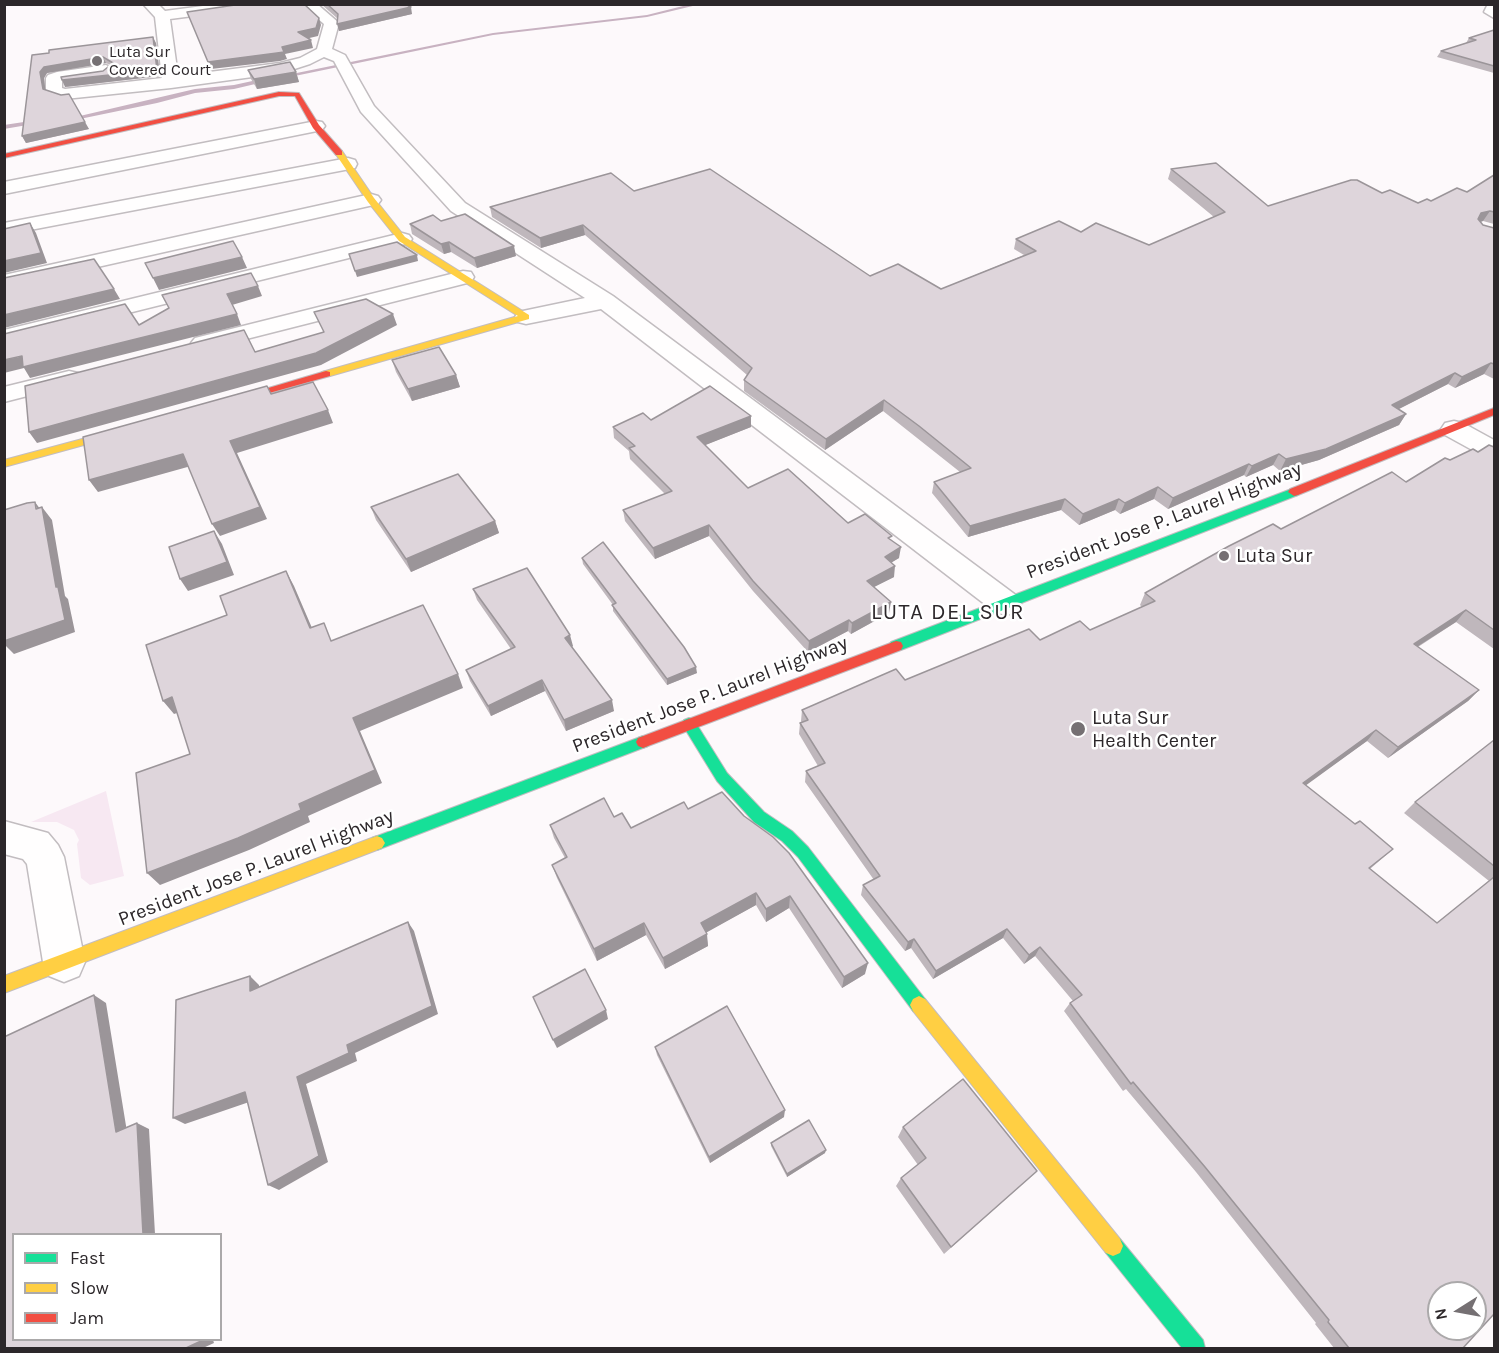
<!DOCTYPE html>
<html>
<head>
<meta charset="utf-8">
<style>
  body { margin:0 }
  #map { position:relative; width:1499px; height:1353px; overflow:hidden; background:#fdf9fb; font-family:Karla,sans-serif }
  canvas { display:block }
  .frame { position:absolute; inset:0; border:6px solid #2c272a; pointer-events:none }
  .legend { position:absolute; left:12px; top:1233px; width:210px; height:108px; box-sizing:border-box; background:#fff; border:2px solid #aba9aa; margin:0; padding:8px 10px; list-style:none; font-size:18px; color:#2c272a }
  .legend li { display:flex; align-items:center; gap:12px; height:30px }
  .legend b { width:30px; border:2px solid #aba9aa }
  .north { position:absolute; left:1427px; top:1281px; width:60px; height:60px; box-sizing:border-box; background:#fff; border:2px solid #aba9aa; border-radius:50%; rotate:259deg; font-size:16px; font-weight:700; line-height:24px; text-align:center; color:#2c272a }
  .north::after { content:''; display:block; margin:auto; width:21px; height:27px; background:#757073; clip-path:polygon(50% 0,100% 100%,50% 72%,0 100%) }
</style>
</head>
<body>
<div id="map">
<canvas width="1499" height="1353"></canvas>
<div class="frame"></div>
<ul class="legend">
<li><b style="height:8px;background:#16e098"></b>Fast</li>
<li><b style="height:8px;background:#ffcf43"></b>Slow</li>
<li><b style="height:8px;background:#f24e42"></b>Jam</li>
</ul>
<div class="north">N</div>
</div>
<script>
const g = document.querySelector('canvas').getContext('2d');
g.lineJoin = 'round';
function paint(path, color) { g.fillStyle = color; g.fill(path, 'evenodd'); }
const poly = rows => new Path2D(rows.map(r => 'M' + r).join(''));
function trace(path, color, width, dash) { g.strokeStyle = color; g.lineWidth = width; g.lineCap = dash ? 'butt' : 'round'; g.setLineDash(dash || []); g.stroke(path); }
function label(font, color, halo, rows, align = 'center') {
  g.font = font + ' Karla,sans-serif'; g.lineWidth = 5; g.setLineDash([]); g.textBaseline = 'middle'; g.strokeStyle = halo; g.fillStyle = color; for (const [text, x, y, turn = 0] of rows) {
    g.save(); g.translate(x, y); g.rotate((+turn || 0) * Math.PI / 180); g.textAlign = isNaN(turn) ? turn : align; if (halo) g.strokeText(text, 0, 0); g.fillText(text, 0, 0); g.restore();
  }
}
paint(poly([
  [106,791,124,876,90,885,81,878,77,844,79,840,74,830,57,822,31,822]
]), '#f7e8f2');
paint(poly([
  [691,4,701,4,647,17,493,35,285,78,282,76,493,33,647,15,691,4],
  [266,78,268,81,234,89,195,93,157,103,70,121,67,119,195,89,234,85,266,78],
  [37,120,39,121,39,123,4,129,4,125,37,120]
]), '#c8b2c1');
const street = poly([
  [143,4,158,4,165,11,218,4,261,4,254,8,170,19,178,76,280,63,300,58,317,49,324,24,301,4,317,4,339,23,332,49,345,55,374,106,465,203,613,296,1017,596,1021,604,1017,612,1006,615,995,612,601,309,526,324,518,322,515,317,518,312,585,298,451,211,361,112,334,61,324,57,310,64,282,73,171,88,65,99,48,94,46,91,46,78,48,75,57,72,106,65,114,70,106,75,62,81,62,88,65,89,162,78,155,17,143,4],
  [1488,4,1494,4,1494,18,1484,12,1488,4],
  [316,121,322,122,325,126,322,130,4,194,4,182,316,121],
  [348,158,355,160,357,164,355,168,4,235,4,223,348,158],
  [371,194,378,196,381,200,378,204,4,288,4,275,371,194],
  [402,233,409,235,412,239,409,243,4,344,4,330,402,233],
  [463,271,471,272,474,277,471,282,203,350,195,348,191,343,195,338,463,271],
  [69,371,78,373,81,378,78,383,4,402,4,387,69,371],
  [1454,421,1463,423,1494,440,1494,459,1485,457,1445,435,1441,429,1445,423,1454,421],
  [4,821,48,833,58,845,64,857,85,962,79,976,64,982,49,976,43,962,27,864,23,859,4,854,4,821]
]);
const fast = poly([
  [1294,488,1300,492,1298,495,901,650,891,650,889,646,891,642,1294,488],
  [689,718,694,720,727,773,764,812,792,831,808,847,925,999,928,1005,925,1011,919,1014,913,1011,798,857,782,841,754,822,717,781,682,724,684,720,689,718],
  [643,736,648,738,650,742,648,746,377,850,372,848,369,843,372,838,643,736],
  [1113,1236,1120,1239,1203,1340,1205,1348,1182,1348,1106,1253,1103,1246,1106,1239,1113,1236]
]);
const slow = poly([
  [336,151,342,151,374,198,405,237,529,315,529,319,330,376,322,376,322,372,518,316,399,241,368,202,335,153,336,151],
  [127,427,131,428,131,432,4,467,4,460,127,427],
  [377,836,382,838,385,843,382,848,4,993,4,976,377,836],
  [919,996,925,999,1120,1239,1123,1246,1120,1253,1113,1256,1106,1253,913,1011,910,1005,913,999,919,996]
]);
const jam = poly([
  [279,92,299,93,319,125,342,151,342,155,336,155,313,128,295,96,279,96,4,158,4,154,279,92],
  [326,371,330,372,330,376,226,405,221,402,326,371],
  [1494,408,1494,415,1298,495,1294,496,1288,492,1290,489,1494,408],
  [896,641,901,642,903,646,901,650,648,746,643,748,638,746,636,742,638,738,896,641]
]);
trace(street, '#c2bdc0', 3);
trace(fast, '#c2bdc0', 2);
trace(slow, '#c2bdc0', 2);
trace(jam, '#c2bdc0', 2);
paint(street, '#fffefe');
paint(fast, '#16e098');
paint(slow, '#ffcf43');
paint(jam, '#f24e42');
paint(poly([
  [321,4,405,4,412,14,339,31,338,19],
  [1494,30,1494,73,1437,57,1441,51,1466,43,1469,38],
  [156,43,160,76,65,87,103,71,110,65,106,63,47,73,44,78,45,90,89,129,26,143,22,136,32,55],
  [248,70,296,72,299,82,257,89,251,79],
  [1171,169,1268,206,1382,193,1418,203,1431,201,1467,192,1494,175,1494,224,1483,221,1480,222,1483,225,1494,228,1494,379,1484,374,1455,388,1448,384,1399,409,1406,414,1399,425,1319,460,1280,471,1273,465,1246,477,1244,475,1168,509,1154,499,1120,514,1115,510,1079,525,1061,510,968,537,932,493,934,482,960,472,883,411,825,450,744,391,744,380,747,375,585,235,541,248,492,217,490,207,634,191,870,276,941,289,1024,255,1014,249,1016,239,1081,232,1149,245,1214,217,1168,179],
  [441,221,516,256,477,268,451,252,444,254,412,234,410,224],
  [392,360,456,375,460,387,412,401,396,372],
  [651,420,751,427,705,445,748,488,848,523,892,540,899,558,892,562,894,577,874,587,889,613,851,634,848,631,808,652,753,591,709,536,655,559,625,521,623,510,665,494,630,459,629,451,614,438,613,427],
  [1494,447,1494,649,1456,622,1418,647,1479,690,1468,701,1388,758,1367,741,1305,785,1355,824,1393,849,1370,869,1437,923,1489,881,1404,813,1415,802,1494,740,1494,1314,1463,1348,1334,1348,1315,1324,1316,1323,1196,1172,1126,1089,1123,1091,1064,1011,1070,1003,1073,1001,1035,956,1024,964,1003,938,933,979,911,948,905,951,861,895,863,885,874,880,805,782,806,771,818,766,799,734,800,723,802,723,801,721,802,710,1040,640,1090,630,1142,607,1140,605,1145,593,1281,529,1406,482,1450,460],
  [371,507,495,521,499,533,411,572,376,520],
  [582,558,697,673,667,685,613,611,613,605,583,564],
  [473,589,573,646,572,647,614,711,566,731,545,691,491,716,470,681,466,670,511,649,477,600],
  [722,792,865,974,842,988,789,908,766,922,756,905,706,932,708,946,665,969,646,935,597,961,557,878,552,865,565,858,554,838,550,825,614,817,631,828,688,809],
  [655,1047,784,1117,710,1163,657,1055],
  [903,1127,1037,1171,944,1254,896,1186,901,1178,918,1165,898,1137],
  [771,1143,825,1153,787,1177,771,1146]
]), '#bfb7bc');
paint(poly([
  [183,4,197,4,184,6],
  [411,7,412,14,339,31,337,24],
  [319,18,321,25,318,36,301,40,298,32],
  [153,37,156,43,160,76,65,87,62,80,157,70],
  [311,40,313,48,285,54,287,59,280,61,211,69,208,62,282,47],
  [103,57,106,63,47,73,44,78,46,95,43,89,40,72,44,67],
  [296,72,299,82,257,89,254,79],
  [85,122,89,129,26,143,22,136],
  [1490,211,1483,221,1475,224,1481,213],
  [30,223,36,233,47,263,4,273,4,261],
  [583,225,585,235,541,248,540,238],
  [449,242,451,252,444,254,441,244],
  [514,246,516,256,477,268,474,258],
  [417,255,418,261,357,277,355,271],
  [242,257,247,268,159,290,153,278],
  [258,286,262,296,232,305,227,294],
  [114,289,120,299,4,328,4,315],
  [237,314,241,325,30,378,24,368,4,373,4,360],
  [393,314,397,325,321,365,37,443,29,432],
  [1491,363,1484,374,1455,388,1462,377],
  [1455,373,1448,384,1385,416,1392,405],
  [456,375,460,387,412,401,408,389],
  [884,400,883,411,825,450,826,439],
  [328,410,333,423,237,453,267,519,220,536,212,524,230,441],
  [1406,414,1399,425,1319,460,1280,471,1286,459],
  [751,416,751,427,698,448,697,437],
  [183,454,191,466,98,492,89,480],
  [1279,454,1273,465,1246,477,1252,466],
  [1249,464,1244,475,1168,509,1173,498],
  [1158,487,1154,499,1120,514,1125,503],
  [1065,499,1061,510,968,537,970,526],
  [1119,499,1115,510,1079,525,1083,514],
  [35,502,43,513,42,507,52,520,65,596,68,599,75,632,14,654,4,644,4,641,56,587],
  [495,521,499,533,411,572,406,559],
  [709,525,709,536,655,559,653,548],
  [214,531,222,544,234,575,188,591,180,579],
  [901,547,899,558,884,567,885,557],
  [895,566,894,577,866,591,867,581],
  [286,571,294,586,318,642,310,628],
  [891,602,889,613,851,634,852,623],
  [1466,610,1456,622,1404,655,1414,644],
  [849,620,848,631,808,652,809,641],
  [570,635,573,646,568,649,565,638],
  [696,667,697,673,667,685,667,679],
  [458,674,463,688,360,731,382,783,308,816,310,822,249,850,160,885,147,873,299,804,353,718],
  [542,680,545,691,491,716,488,706],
  [1479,690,1468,701,1388,758,1398,747],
  [172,697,183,711,174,714,163,701],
  [612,700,614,711,566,731,564,720],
  [1376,730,1367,741,1294,794,1303,783],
  [756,893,756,905,702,935,701,923],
  [790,896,789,908,766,922,766,909],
  [408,922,414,931,438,1014,355,1053,357,1061,306,1084,328,1162,279,1190,268,1185,297,1077,347,1045],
  [644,923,646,935,597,961,594,949],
  [1007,929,1003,938,933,979,936,971],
  [707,934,708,946,665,969,663,958],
  [914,939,911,948,905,951,908,942],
  [1040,947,1035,956,1024,964,1029,955],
  [868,963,865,974,842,988,844,977],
  [250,976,259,985,260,1000,250,991],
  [94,995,106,1003,128,1138,116,1132],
  [606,1010,608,1019,557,1048,553,1040],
  [245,1092,255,1100,185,1124,173,1118],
  [785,1110,784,1117,710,1163,709,1157],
  [137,1123,149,1129,155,1234,143,1234],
  [826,1150,825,1153,787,1177,787,1174],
  [201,1340,213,1340,214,1343,203,1348,186,1348]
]), '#9b9599');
const building = poly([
  [242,4,304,4,319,18,316,28,298,32,311,40,282,47,284,52,277,53,208,62,187,12,242,4],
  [327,4,405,4,411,7,337,24,338,14,327,4],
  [1494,30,1494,66,1441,51,1476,40,1469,38,1494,30],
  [153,37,157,70,62,80,61,77,103,71,113,63,103,57,44,67,40,72,43,89,61,95,69,94,85,122,22,136,32,55,49,53,49,50,153,37],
  [290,62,296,72,254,79,248,70,290,62],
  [1216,163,1268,206,1351,180,1357,180,1382,193,1390,190,1418,203,1427,199,1431,201,1457,188,1467,192,1494,175,1494,212,1490,211,1481,213,1478,219,1483,225,1494,228,1494,364,1491,363,1462,377,1455,373,1392,405,1406,414,1326,449,1286,459,1279,454,1252,466,1249,464,1173,498,1158,487,1125,503,1119,499,1083,514,1065,499,970,526,934,482,971,468,919,426,884,400,826,439,744,380,752,368,583,225,540,238,490,207,611,173,634,191,710,169,870,276,898,264,941,289,1036,251,1016,239,1059,221,1081,232,1096,223,1149,245,1225,212,1171,169,1216,163],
  [465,214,514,246,474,258,449,242,441,244,410,224,433,215,441,221,465,214],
  [30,223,41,253,4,261,4,229,30,223],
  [233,241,242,257,153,278,145,263,233,241],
  [397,242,417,255,355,271,349,254,397,242],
  [94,259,114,289,4,315,4,278,94,259],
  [251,273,258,286,227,294,237,314,23,367,22,356,4,360,4,334,125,304,139,325,169,308,162,295,251,273],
  [366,299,393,314,316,353,29,432,25,386,244,330,255,352,324,332,314,312,366,299],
  [439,347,456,375,408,389,392,360,439,347],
  [313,382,328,410,230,441,260,507,212,524,183,454,89,480,83,437,267,386,271,394,313,382],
  [710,386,751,416,697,437,748,488,788,469,848,523,865,514,892,536,888,538,901,547,885,557,895,566,867,581,891,602,852,623,849,620,809,641,753,581,709,525,653,548,623,510,672,491,629,448,635,446,613,427,643,413,651,420,710,386],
  [1489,445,1494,447,1494,630,1466,610,1414,644,1479,690,1398,747,1376,730,1303,783,1355,824,1360,821,1393,849,1369,868,1437,923,1494,877,1494,1314,1463,1348,1349,1348,1328,1322,1329,1320,1205,1167,1133,1082,1131,1084,1070,1003,1082,995,1040,947,1029,955,1007,929,936,971,914,939,908,942,863,885,880,876,806,771,825,763,800,723,808,720,802,710,896,669,905,680,1029,629,1040,640,1080,621,1090,630,1155,601,1145,593,1229,546,1273,524,1281,529,1392,472,1406,482,1445,458,1450,460,1473,449,1478,452,1489,445],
  [1439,1293,1475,1293,1475,1329,1439,1329,1439,1293],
  [458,474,495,521,406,559,371,507,458,474],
  [35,502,36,509,42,507,56,587,58,587,65,620,4,641,4,510,27,503,35,502],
  [214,531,227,562,180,579,169,547,214,531],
  [603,542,684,647,696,667,667,679,612,605,616,603,582,558,603,542],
  [527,568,570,635,565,638,612,700,564,720,542,680,488,706,466,670,515,647,473,589,527,568],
  [286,571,310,628,324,623,331,641,423,605,458,674,353,718,375,770,299,804,301,810,238,838,147,873,136,773,190,754,172,697,163,701,146,645,227,615,220,596,286,571],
  [1494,740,1494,866,1415,802,1494,740],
  [722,792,744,816,773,837,789,853,868,963,844,977,790,896,766,909,756,893,701,923,707,934,663,958,644,923,594,949,552,865,567,857,550,825,604,798,614,817,622,813,631,828,684,802,688,809,722,792],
  [408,922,432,1006,347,1045,349,1053,297,1077,319,1156,268,1185,245,1092,173,1118,176,1000,250,976,250,991,408,922],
  [585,969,606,1010,553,1040,533,997,585,969],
  [94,995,116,1132,137,1123,143,1234,14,1234,14,1340,201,1340,201,1341,186,1348,4,1348,4,1037,94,995],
  [727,1006,785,1110,709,1157,655,1047,727,1006],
  [963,1079,1037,1171,951,1247,901,1178,926,1158,903,1127,963,1079],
  [809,1120,826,1150,787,1174,771,1143,809,1120]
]);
paint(building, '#ded5db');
trace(building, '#9b9599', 1.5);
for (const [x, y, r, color] of [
  [97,61,6,"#757073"],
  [1224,556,6,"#757073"],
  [1078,729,8,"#757073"]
]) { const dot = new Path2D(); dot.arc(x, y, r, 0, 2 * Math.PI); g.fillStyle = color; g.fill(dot); trace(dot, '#fff', 2); }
label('16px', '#2c272a', '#fff', [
  ["Luta Sur",109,52],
  ["Covered Court",109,70]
], 'left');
label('20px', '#2c272a', '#fff', [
  ["President Jose P. Laurel Highway",1164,521,-21],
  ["President Jose P. Laurel Highway",710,695,-21],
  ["President Jose P. Laurel Highway",256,868,-21]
]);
label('20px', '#2c272a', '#fff', [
  ["Luta Sur",1236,556],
  ["Luta Sur",1092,718],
  ["Health Center",1092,741]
], 'left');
g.letterSpacing = '1.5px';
label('22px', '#2c272a', '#fff', [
  ["LUTA DEL SUR",948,613]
]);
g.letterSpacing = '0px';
</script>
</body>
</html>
